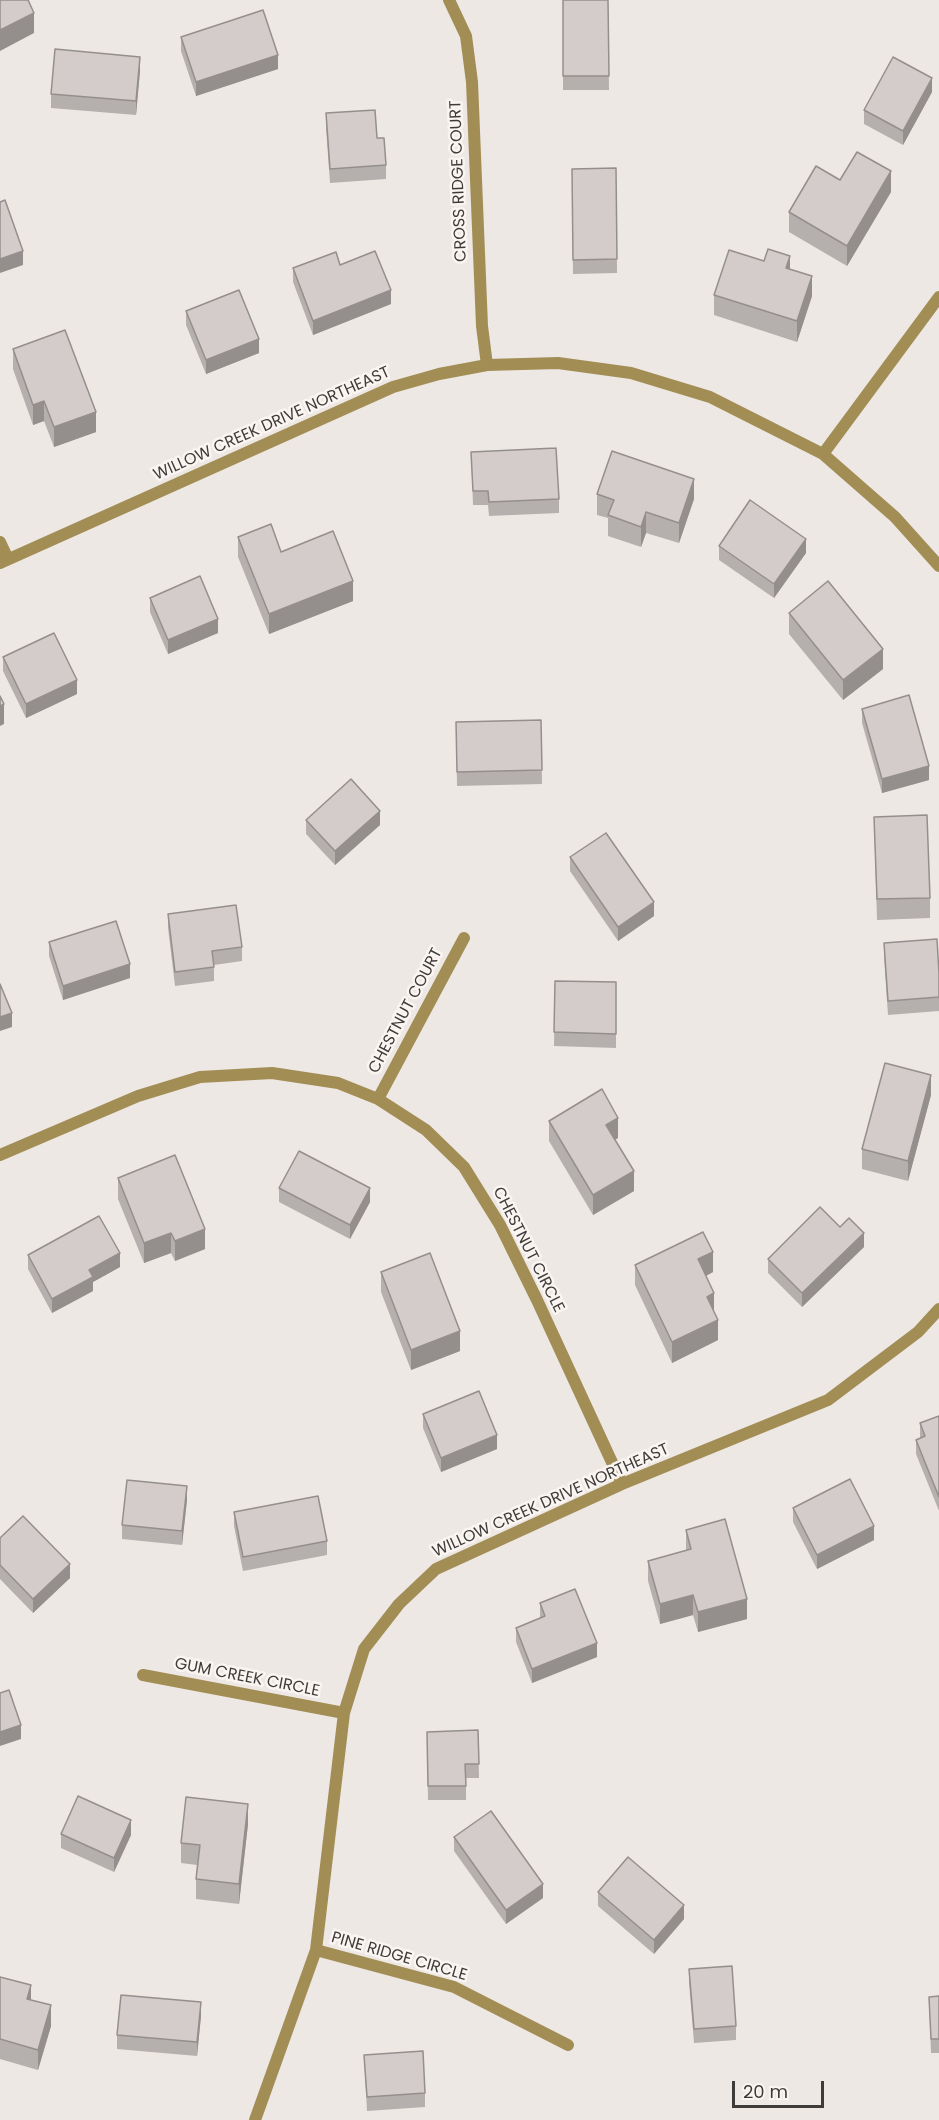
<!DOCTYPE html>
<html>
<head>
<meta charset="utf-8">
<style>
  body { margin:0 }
  #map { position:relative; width:939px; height:2120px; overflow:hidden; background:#eee8e5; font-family:Poppins,sans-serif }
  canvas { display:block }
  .scale { position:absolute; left:732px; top:2081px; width:92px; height:27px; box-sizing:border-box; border:3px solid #3e3c3b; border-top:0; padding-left:8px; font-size:18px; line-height:21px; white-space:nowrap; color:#3e3c3b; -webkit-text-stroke:4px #fbf5f2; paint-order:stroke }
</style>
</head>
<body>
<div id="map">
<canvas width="939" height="2120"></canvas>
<div class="scale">20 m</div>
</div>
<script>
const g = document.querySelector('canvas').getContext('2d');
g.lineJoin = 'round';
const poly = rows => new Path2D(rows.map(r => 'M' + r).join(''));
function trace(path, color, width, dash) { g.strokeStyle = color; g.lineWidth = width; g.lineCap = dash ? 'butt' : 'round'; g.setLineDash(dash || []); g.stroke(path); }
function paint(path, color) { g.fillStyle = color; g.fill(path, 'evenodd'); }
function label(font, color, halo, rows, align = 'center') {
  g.font = font + ' Poppins,sans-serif'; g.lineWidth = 5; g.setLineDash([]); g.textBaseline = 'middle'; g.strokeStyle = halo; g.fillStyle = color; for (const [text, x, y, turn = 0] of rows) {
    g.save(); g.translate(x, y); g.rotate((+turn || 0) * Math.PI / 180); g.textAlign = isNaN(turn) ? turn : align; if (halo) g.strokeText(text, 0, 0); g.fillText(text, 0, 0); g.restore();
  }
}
trace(poly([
  [449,0,466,36,472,82,482,326,487,365],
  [823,454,939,297],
  [0,542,8,559],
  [0,563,393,387,439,374,487,365,558,363,631,373,710,397,823,454,895,517,939,566],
  [378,1099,464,938],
  [0,1155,138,1096,200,1077,272,1073,338,1083,378,1099,426,1130,464,1167,500,1225,537,1300,622,1484],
  [143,1675,344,1713],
  [316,1950,454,1987,568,2045],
  [255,2120,316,1950,344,1713,364,1649,399,1604,436,1569,622,1484,828,1400,918,1332,939,1309]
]), '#a28e55', 12);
paint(poly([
  [563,0,608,0,609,90,563,90],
  [181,37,278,69,196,96,181,51],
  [140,71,136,115,51,108,51,94],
  [932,92,903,145,864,124,864,110],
  [326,113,377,138,386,165,386,179,330,183,326,127],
  [616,168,617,273,573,274,572,169],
  [840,180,891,192,847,266,789,232,789,212],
  [764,261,790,269,812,296,797,342,714,315,714,295],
  [340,265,391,304,313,335,293,282,293,268],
  [186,311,259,353,206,374,186,325],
  [13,349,96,432,54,447,44,421,33,425,13,369],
  [471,452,559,499,559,513,489,516,488,505,473,505],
  [597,494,694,499,679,543,646,533,641,547,608,536,608,518,597,515],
  [238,537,281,552,353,601,269,634,238,557],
  [719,546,806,553,774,598,719,560],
  [150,598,218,633,168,654,150,612],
  [789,613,883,669,843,700,789,634],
  [3,657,77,694,26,718,3,671],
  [862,709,929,780,882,793,862,723],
  [541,720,542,784,457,786,456,722],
  [874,817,930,898,930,918,877,920],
  [306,820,380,825,335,865,306,834],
  [570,857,654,916,618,941,570,871],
  [168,914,242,947,242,961,214,965,214,981,175,986,168,928],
  [49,942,130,978,63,1000,49,956],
  [884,943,939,974,939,1011,888,1015,884,957],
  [555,981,616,982,616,1048,554,1046],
  [931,1095,908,1181,862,1169,862,1149],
  [549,1121,618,1138,615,1140,634,1191,593,1215,549,1141],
  [118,1178,205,1249,175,1261,171,1253,144,1263,118,1199],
  [279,1188,370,1202,350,1239,279,1202],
  [840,1227,864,1247,802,1307,768,1273,768,1259],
  [28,1255,120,1267,93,1282,93,1291,52,1313,28,1269],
  [635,1265,713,1272,706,1276,714,1311,718,1340,672,1363,635,1285],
  [381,1272,460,1351,411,1370,381,1292],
  [423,1414,497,1449,441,1472,423,1428],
  [939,1416,939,1511,916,1454,916,1440,920,1439,920,1423],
  [187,1500,182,1545,122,1539,122,1525],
  [793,1508,874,1540,817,1569,793,1522],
  [234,1512,327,1541,327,1555,243,1571,234,1526],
  [686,1530,747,1619,698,1632,693,1615,660,1624,648,1581,648,1561,686,1551],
  [0,1538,70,1578,33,1613,0,1579],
  [540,1603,597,1657,532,1683,516,1642,516,1628,540,1618],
  [478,1730,479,1778,466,1778,466,1800,428,1800,427,1732],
  [248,1824,239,1904,196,1899,196,1879,197,1865,181,1863,181,1843],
  [61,1834,131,1835,114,1872,61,1848],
  [454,1837,543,1898,506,1924,454,1851],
  [598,1892,684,1919,654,1954,598,1906],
  [689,1969,736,2026,736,2040,694,2043,689,1983],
  [0,1977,31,2000,51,2026,38,2070,0,2059],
  [939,1996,939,2053,931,2053,929,1997],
  [201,2016,197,2056,117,2049,117,2035],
  [364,2055,425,2093,425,2107,367,2111]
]), '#b5afae');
paint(poly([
  [34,13,34,33,0,51,0,30],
  [278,55,278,69,196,96,196,82],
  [140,57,140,71,136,115,136,101],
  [932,78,932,92,903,145,903,131],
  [891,171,891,192,847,266,847,246],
  [23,251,23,265,0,273,0,259],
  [790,256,790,276,786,268],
  [812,276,812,296,797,342,797,321],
  [391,290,391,304,313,335,313,321],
  [259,339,259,353,206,374,206,360],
  [44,401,44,421,33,425,33,405],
  [96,412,96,432,54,447,54,427],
  [694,479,694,499,679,543,679,523],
  [646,512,646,533,641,547,641,527],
  [806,539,806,553,774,598,774,584],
  [353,581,353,601,269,634,269,614],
  [218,619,218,633,168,654,168,640],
  [883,649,883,669,843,700,843,680],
  [77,680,77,694,26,718,26,704],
  [4,704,4,724,0,726,0,706],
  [929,766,929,780,882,793,882,779],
  [380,811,380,825,335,865,335,851],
  [654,902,654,916,618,941,618,927],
  [130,964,130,978,63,1000,63,986],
  [12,1013,12,1027,0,1031,0,1017],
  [931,1075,931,1095,908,1181,908,1161],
  [618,1118,618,1138,606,1145,606,1125],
  [634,1171,634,1191,593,1215,593,1195],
  [370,1188,370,1202,350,1239,350,1225],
  [205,1229,205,1249,175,1261,175,1241],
  [171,1233,171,1253,144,1263,144,1243],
  [864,1233,864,1247,802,1307,802,1293],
  [713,1252,713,1272,698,1280,698,1259],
  [120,1253,120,1267,93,1282,93,1291,52,1313,52,1299,89,1270],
  [714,1293,714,1313,707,1297],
  [718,1320,718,1340,672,1363,672,1342],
  [460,1331,460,1351,411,1370,411,1350],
  [497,1435,497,1449,441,1472,441,1458],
  [187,1486,187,1500,182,1545,182,1531],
  [874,1526,874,1540,817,1569,817,1555],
  [70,1564,70,1578,33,1613,33,1599],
  [693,1595,693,1615,660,1624,660,1604],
  [747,1599,747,1619,698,1632,698,1612],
  [597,1643,597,1657,532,1683,532,1669],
  [21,1725,21,1739,0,1746,0,1732],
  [248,1804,248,1824,239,1904,239,1884],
  [131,1820,131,1835,114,1872,114,1858],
  [543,1884,543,1898,506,1924,506,1910],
  [684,1905,684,1919,654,1954,654,1940],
  [31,1985,31,2005,27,1999],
  [201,2002,201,2016,197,2056,197,2042],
  [51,2005,51,2026,38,2070,38,2050]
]), '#948f8d');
const building = poly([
  [0,0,28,0,34,13,0,30,0,0],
  [563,0,608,0,609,76,563,76,563,0],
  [263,10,278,55,196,82,181,37,263,10],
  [55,49,140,57,136,101,51,94,55,49],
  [893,57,932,78,903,131,864,110,893,57],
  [375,110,377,138,384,138,386,165,330,169,326,113,375,110],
  [857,152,891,171,847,246,789,212,816,166,840,180,857,152],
  [616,168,617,259,573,260,572,169,616,168],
  [5,200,23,251,0,259,0,202,5,200],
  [768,249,790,256,786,268,812,276,797,321,714,295,729,250,764,261,768,249],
  [375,251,391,290,313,321,293,268,336,252,340,265,375,251],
  [239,290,259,339,206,360,186,311,239,290],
  [65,330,96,412,54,427,44,401,33,405,13,349,65,330],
  [556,448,559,499,489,502,488,491,473,491,471,452,556,448],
  [612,451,694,479,679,523,646,512,641,527,608,515,614,500,597,494,612,451],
  [750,500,806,539,774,584,719,546,750,500],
  [271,524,281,552,333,531,353,581,269,614,238,537,271,524],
  [200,576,218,619,168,640,150,598,200,576],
  [828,581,883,649,843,680,789,613,828,581],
  [54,633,77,680,26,704,3,657,54,633],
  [909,695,929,766,882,779,862,709,909,695],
  [0,696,4,704,0,706,0,696],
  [541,720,542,770,457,772,456,722,541,720],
  [351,779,380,811,335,851,306,820,351,779],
  [927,815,930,898,877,899,874,817,927,815],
  [606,833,654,902,618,927,570,857,606,833],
  [236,905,242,947,212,951,214,967,175,972,168,914,236,905],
  [116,921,130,964,63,986,49,942,116,921],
  [937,939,939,974,939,997,888,1001,884,943,937,939],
  [555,981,616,982,616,1034,554,1032,555,981],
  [0,984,12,1013,0,1017,0,984],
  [885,1063,931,1075,908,1161,862,1149,885,1063],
  [602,1089,618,1118,606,1125,634,1171,593,1195,549,1121,602,1089],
  [299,1151,370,1188,350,1225,279,1188,299,1151],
  [175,1155,205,1229,175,1241,171,1233,144,1243,118,1178,175,1155],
  [820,1207,840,1227,849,1218,864,1233,802,1293,768,1259,820,1207],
  [99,1216,120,1253,89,1270,93,1277,52,1299,28,1255,99,1216],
  [703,1232,713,1252,698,1259,714,1293,707,1297,718,1320,672,1342,635,1265,703,1232],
  [430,1253,460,1331,411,1350,381,1272,430,1253],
  [479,1391,497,1435,441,1458,423,1414,479,1391],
  [939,1416,939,1497,916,1440,925,1436,920,1423,939,1416],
  [850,1479,874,1526,817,1555,793,1508,850,1479],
  [127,1480,187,1486,182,1531,122,1525,127,1480],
  [318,1496,327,1541,243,1557,234,1512,318,1496],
  [23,1516,70,1564,33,1599,0,1565,0,1538,23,1516],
  [725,1519,747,1599,698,1612,693,1595,660,1604,648,1561,691,1549,686,1530,725,1519],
  [575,1589,597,1643,532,1669,516,1628,545,1616,540,1603,575,1589],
  [9,1690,21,1725,0,1732,0,1693,9,1690],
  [478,1730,479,1764,465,1764,466,1786,428,1786,427,1732,478,1730],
  [78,1796,131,1820,114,1858,61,1834,78,1796],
  [186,1797,248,1804,239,1884,196,1879,200,1845,181,1843,186,1797],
  [491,1811,543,1884,506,1910,454,1837,491,1811],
  [628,1857,684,1905,654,1940,598,1892,628,1857],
  [732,1966,736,2026,694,2029,689,1969,732,1966],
  [0,1977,31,1985,27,1999,51,2005,38,2050,0,2039,0,1977],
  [121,1995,201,2002,197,2042,117,2035,121,1995],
  [939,1996,939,2039,931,2039,929,1997,939,1996],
  [423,2051,425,2093,367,2097,364,2055,423,2051]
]);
paint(building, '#d3ccca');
trace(building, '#948f8d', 1.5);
label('16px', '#3e3c3b', '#fbf5f2', [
  ["CROSS RIDGE COURT",459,181,-92],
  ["WILLOW CREEK DRIVE NORTHEAST",272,424,-24],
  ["CHESTNUT COURT",406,1011,-62],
  ["CHESTNUT CIRCLE",528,1250,63],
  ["WILLOW CREEK DRIVE NORTHEAST",551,1501,-24],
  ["GUM CREEK CIRCLE",247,1678,11],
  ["PINE RIDGE CIRCLE",399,1957,16]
]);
</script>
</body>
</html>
